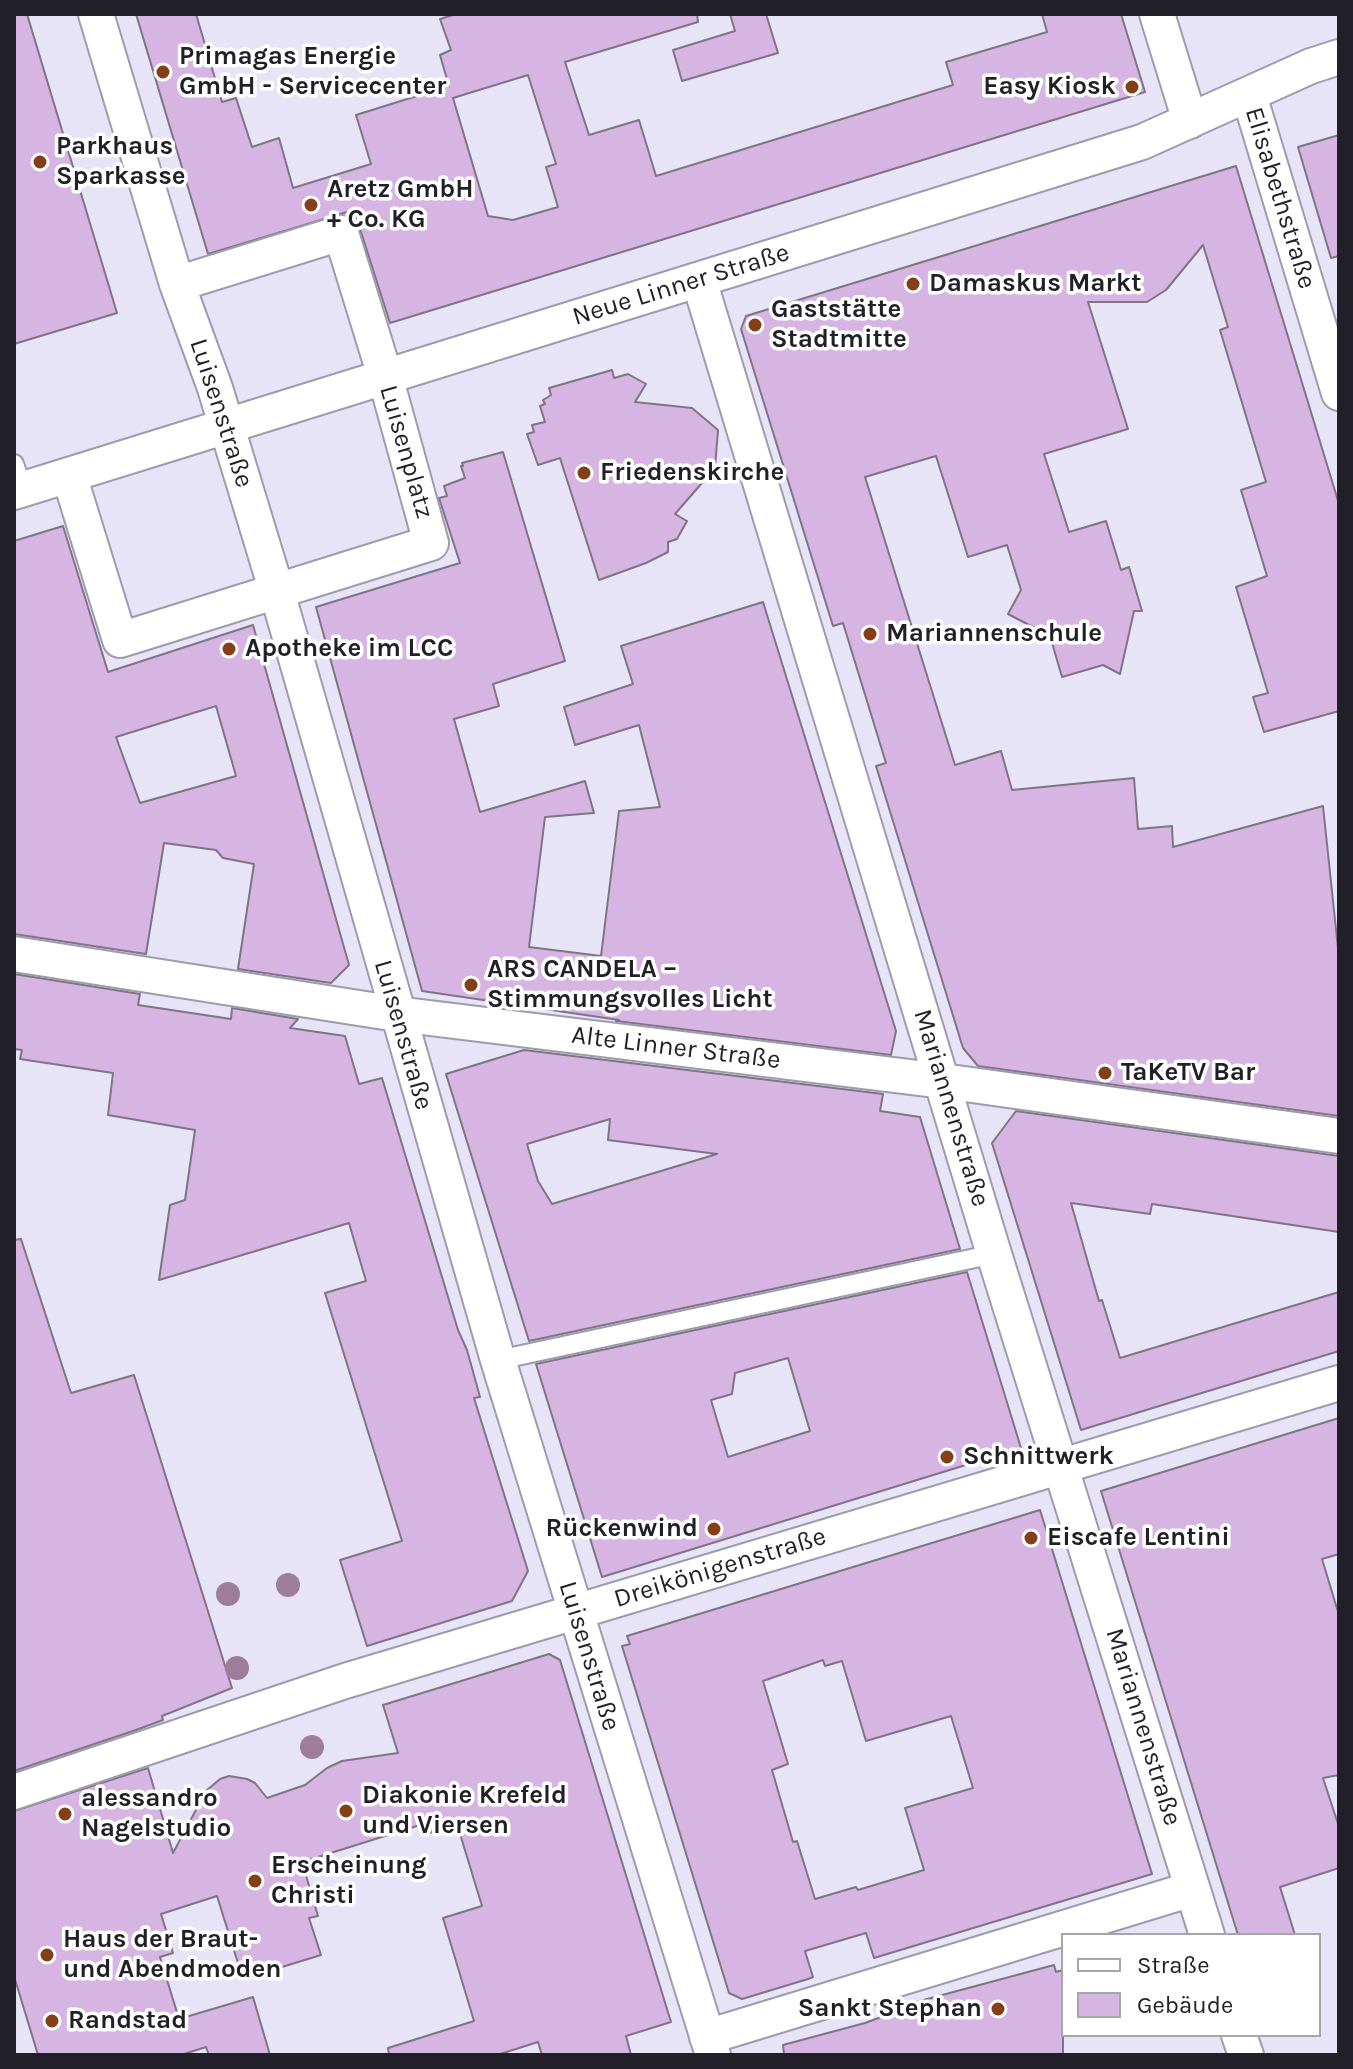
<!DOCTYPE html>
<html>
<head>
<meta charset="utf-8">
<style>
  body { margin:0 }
  #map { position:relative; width:1353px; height:2069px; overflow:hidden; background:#e8e4f8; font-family:Karla,sans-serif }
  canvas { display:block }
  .frame { position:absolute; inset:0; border:16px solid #211f27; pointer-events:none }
  .legend { position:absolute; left:1061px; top:1933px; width:260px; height:104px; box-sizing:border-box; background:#fff; border:2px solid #a6a5a9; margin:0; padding:10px 14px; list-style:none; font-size:24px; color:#211f27 }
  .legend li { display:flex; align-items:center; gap:16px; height:40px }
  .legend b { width:40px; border:2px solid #a6a5a9 }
</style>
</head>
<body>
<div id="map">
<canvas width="1353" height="2069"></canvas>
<div class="frame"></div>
<ul class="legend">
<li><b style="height:10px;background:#fff"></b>Straße</li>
<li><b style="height:22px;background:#d7b5e2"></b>Gebäude</li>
</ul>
</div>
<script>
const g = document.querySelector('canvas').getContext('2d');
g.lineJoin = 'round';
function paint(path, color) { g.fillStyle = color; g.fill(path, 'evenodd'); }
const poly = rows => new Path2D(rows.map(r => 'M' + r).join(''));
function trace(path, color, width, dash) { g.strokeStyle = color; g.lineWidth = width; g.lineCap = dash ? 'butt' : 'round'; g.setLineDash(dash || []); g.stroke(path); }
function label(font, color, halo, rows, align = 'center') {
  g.font = font + ' Karla,sans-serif'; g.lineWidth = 7; g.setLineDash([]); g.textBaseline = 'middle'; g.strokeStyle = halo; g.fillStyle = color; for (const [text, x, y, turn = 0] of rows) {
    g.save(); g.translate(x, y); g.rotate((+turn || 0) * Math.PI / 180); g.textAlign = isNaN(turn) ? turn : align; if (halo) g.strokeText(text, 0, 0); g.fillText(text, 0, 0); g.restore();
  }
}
const building = poly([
  [14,14,27,14,117,313,14,344,14,14],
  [136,14,196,14,222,102,236,98,252,147,279,138,293,188,371,164,356,115,449,86,440,55,451,50,440,19,456,14,697,14,698,22,565,62,589,135,639,120,656,176,953,85,946,62,1047,32,1042,14,1121,14,1145,92,390,323,354,210,208,254,136,14],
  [528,75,556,164,546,167,558,207,513,220,488,216,453,98,528,75],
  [730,14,766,14,778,53,682,81,673,50,735,31,730,14],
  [1339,135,1339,256,1331,258,1298,147,1339,135],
  [1236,166,1339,504,1339,711,1264,732,1253,697,1268,693,1236,587,1267,576,1241,490,1266,482,1220,330,1228,327,1203,245,1166,290,1147,302,1088,302,1128,429,1044,454,1069,532,1106,521,1121,570,1129,567,1142,611,1134,611,1120,674,1103,665,1062,677,1050,636,1008,614,1021,590,1007,545,968,557,936,456,865,477,955,765,1001,751,1012,790,1134,778,1138,829,1172,826,1173,847,1323,806,1339,958,1339,1116,978,1066,963,1048,876,766,886,763,843,623,833,626,741,329,746,316,1236,166],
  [612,370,614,378,628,374,646,384,635,402,692,408,718,430,715,468,675,514,687,521,677,539,668,542,668,552,646,563,599,580,560,458,538,465,527,434,534,432,532,425,545,422,540,406,545,404,543,400,551,395,549,388,612,370],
  [503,452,565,661,493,684,499,706,454,719,480,812,585,781,594,813,545,817,529,947,601,956,619,811,660,807,639,725,575,745,564,707,633,684,621,646,763,602,896,1031,891,1055,616,1021,619,1020,422,991,316,607,460,563,439,498,447,496,444,486,465,478,461,466,463,466,462,463,503,452],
  [63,526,108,672,253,625,349,965,331,983,238,969,254,864,223,858,216,850,164,843,146,954,14,934,14,541,63,526],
  [216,706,236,776,140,803,116,737,216,706],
  [14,974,140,994,138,1005,231,1019,232,1008,298,1019,290,1028,345,1036,359,1084,382,1078,458,1330,467,1350,480,1397,474,1398,528,1571,512,1601,367,1646,340,1560,402,1541,325,1293,366,1281,349,1223,159,1280,170,1205,185,1200,195,1130,108,1115,113,1073,20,1059,22,1050,14,1049,14,974],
  [524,1050,883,1094,880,1111,920,1117,960,1249,529,1341,446,1074,524,1050],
  [610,1119,608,1140,717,1154,552,1204,538,1181,527,1144,610,1119],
  [1016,1111,1339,1156,1339,1232,1152,1204,1150,1214,1071,1203,1099,1301,1102,1300,1120,1358,1339,1292,1339,1351,1081,1430,992,1143,1016,1111],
  [21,1239,71,1393,134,1375,232,1688,162,1716,163,1720,136,1730,14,1771,14,1240,21,1239],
  [967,1272,1021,1448,602,1577,536,1364,967,1272],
  [788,1358,810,1431,728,1457,711,1400,732,1394,735,1373,788,1358],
  [1339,1418,1339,1554,1322,1559,1339,1615,1339,1775,1323,1778,1339,1827,1339,1868,1280,1887,1295,1935,1238,1935,1101,1491,1339,1418],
  [1040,1510,1152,1874,874,1958,866,1933,805,1951,813,1977,808,1979,742,1999,729,1993,622,1646,630,1644,627,1636,1040,1510],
  [823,1660,825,1666,842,1661,866,1741,951,1716,973,1788,905,1808,924,1870,858,1890,856,1887,815,1899,797,1841,793,1842,772,1770,788,1764,763,1681,823,1660],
  [549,1654,560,1660,671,2022,626,2036,631,2055,542,2055,538,2042,497,2055,389,2055,388,2048,474,2021,443,1918,482,1906,457,1824,423,1835,420,1825,302,1862,318,1916,309,1918,321,1955,243,1979,217,1896,161,1914,173,1953,160,1957,179,2019,253,1997,270,2055,209,2055,206,2047,181,2055,38,2055,14,1976,14,1811,148,1768,173,1853,206,1791,220,1779,229,1776,247,1779,255,1783,267,1798,305,1785,327,1768,342,1761,398,1753,383,1705,549,1654],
  [1054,1965,1056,1972,1063,1970,1063,2055,784,2055,783,2045,865,2023,892,2013,890,2009,1054,1965]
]);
paint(building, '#d7b5e2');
trace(building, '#7f7483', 2);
const service = poly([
  [14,464,23,490],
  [498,1360,994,1254]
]);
const minor = poly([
  [96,14,177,284,215,388,277,592,498,1360,713,2055],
  [1157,14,1190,121],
  [1249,95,1339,393],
  [699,280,994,1254,1207,1935],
  [69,475,120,640,431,543,385,376,341,233,177,284],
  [14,492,1142,142,1311,66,1339,57],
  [14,954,397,1014,943,1081,1339,1136],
  [14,1792,345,1681,1339,1383],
  [1239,2035,1246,2055],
  [707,2037,1192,1889]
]);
trace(service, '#9f9bae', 22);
trace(minor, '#9f9bae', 38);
trace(service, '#fff', 18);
trace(minor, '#fff', 34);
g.fillStyle = '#9e7c9c';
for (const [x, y] of [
  [288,1585],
  [228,1594],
  [237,1668],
  [312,1747]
]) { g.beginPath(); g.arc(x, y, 12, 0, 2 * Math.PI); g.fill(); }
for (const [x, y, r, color] of [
  [163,72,8,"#843f16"],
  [1132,87,8,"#843f16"],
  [40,162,8,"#843f16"],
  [311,205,8,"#843f16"],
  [913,284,8,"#843f16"],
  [755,325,8,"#843f16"],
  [584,473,8,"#843f16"],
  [870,634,8,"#843f16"],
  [229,649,8,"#843f16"],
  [471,985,8,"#843f16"],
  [1105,1073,8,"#843f16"],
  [947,1457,8,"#843f16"],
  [714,1529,8,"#843f16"],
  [1031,1538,8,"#843f16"],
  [346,1811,8,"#843f16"],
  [65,1814,8,"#843f16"],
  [255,1881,8,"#843f16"],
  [47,1955,8,"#843f16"],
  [998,2009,8,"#843f16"],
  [52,2021,8,"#843f16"]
]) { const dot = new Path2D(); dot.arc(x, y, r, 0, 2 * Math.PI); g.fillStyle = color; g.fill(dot); trace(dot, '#fff', 3); }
label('bold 26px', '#211f27', '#fff', [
  ["Primagas Energie",179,57],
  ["GmbH - Servicecenter",179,87],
  ["Easy Kiosk",1116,87,"right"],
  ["Parkhaus",56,147],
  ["Sparkasse",56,177],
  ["Aretz GmbH",327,190],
  ["+ Co. KG",327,220],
  ["Damaskus Markt",929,284],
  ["Gaststätte",771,310],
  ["Stadtmitte",771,340],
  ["Friedenskirche",600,473],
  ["Mariannenschule",886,634],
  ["Apotheke im LCC",245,649],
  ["ARS CANDELA –",487,970],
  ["Stimmungsvolles Licht",487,1000],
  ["TaKeTV Bar",1121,1073],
  ["Schnittwerk",963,1457],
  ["Rückenwind",698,1529,"right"],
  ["Eiscafe Lentini",1047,1538],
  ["Diakonie Krefeld",362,1796],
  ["und Viersen",362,1826],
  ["alessandro",81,1799],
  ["Nagelstudio",81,1829],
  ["Erscheinung",271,1866],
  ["Christi",271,1896],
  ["Haus der Braut-",63,1940],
  ["und Abendmoden",63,1970],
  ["Sankt Stephan",982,2009,"right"],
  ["Randstad",68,2021]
], 'left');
label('26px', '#211f27', '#fff', [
  ["Elisabethstraße",1280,198,73],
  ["Neue Linner Straße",681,285,-17],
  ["Luisenstraße",221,413,72],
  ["Luisenplatz",406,452,74],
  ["Luisenstraße",403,1035,74],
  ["Alte Linner Straße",676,1048,7],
  ["Mariannenstraße",951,1108,73],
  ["Dreikönigenstraße",720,1568,-17],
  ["Luisenstraße",589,1656,73],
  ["Mariannenstraße",1143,1727,73]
]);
</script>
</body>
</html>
